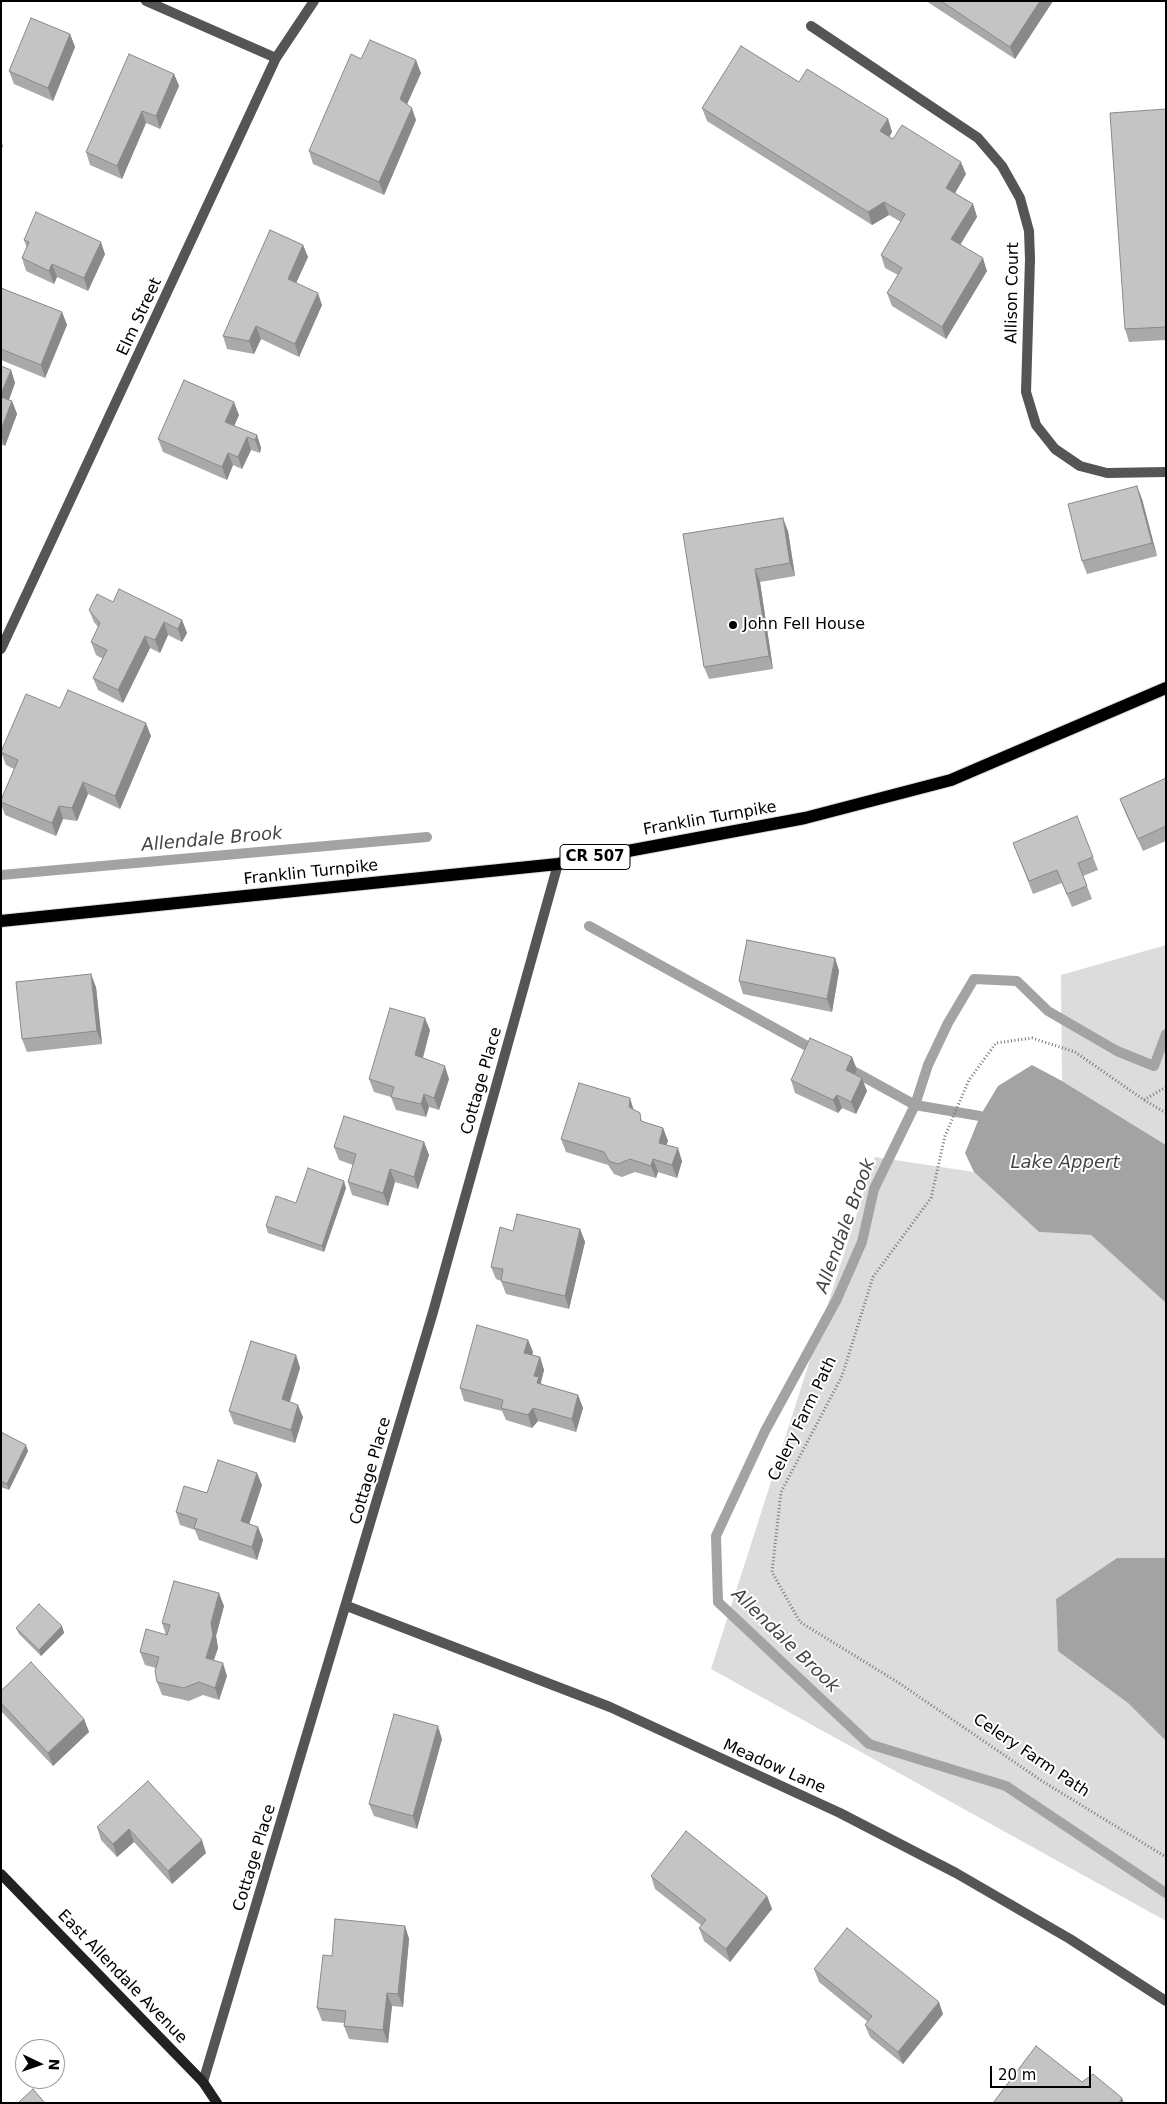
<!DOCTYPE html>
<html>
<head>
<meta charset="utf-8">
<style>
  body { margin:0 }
  #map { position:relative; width:1167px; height:2104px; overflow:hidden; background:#fff; font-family:"DejaVu Sans",sans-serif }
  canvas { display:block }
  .frame { position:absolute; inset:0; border:2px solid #000; pointer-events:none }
  .north { position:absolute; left:15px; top:2039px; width:50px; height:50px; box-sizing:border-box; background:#fff; border:1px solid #999; border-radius:50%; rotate:93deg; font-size:14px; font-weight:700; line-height:20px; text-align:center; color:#000 }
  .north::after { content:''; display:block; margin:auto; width:18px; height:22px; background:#000; clip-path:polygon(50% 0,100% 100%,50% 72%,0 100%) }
  .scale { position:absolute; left:990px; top:2066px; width:101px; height:22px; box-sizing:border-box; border:2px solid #000; border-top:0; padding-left:6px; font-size:15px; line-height:18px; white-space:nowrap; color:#000; -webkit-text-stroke:4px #fff; paint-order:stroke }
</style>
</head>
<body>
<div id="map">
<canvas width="1167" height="2104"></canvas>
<div class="frame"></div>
<div class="north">N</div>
<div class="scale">20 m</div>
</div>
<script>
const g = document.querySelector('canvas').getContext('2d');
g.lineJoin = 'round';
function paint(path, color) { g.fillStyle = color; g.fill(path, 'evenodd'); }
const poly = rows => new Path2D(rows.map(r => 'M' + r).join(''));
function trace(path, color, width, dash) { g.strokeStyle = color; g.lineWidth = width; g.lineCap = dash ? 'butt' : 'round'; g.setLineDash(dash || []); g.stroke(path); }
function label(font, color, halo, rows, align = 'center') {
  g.font = font + ' "DejaVu Sans",sans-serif'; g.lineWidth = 4; g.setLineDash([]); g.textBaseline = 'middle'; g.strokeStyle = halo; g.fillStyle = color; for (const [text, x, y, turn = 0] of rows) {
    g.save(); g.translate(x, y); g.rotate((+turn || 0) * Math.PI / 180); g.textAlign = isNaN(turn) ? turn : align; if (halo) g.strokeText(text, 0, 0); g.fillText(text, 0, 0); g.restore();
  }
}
paint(poly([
  [1166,945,1166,1145,1062,1081,1061,975],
  [875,1157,974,1172,1039,1232,1091,1235,1166,1303,1166,1558,1117,1558,1056,1599,1058,1646,1128,1703,1166,1741,1166,1921,711,1669]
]), '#dcdcdc');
paint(poly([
  [1032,1065,1062,1081,1166,1145,1166,1303,1091,1235,1039,1232,974,1172,965,1153,980,1116,998,1086],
  [1117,1558,1166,1558,1166,1741,1128,1703,1058,1651,1056,1599]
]), '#a3a3a3');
trace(poly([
  [1,875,427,837],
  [589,926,818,1052],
  [1166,1034,1154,1066,1117,1051,1048,1011,1017,981,974,979,948,1023,928,1065,915,1105,874,1189,862,1242,837,1299,765,1431,716,1536,718,1602,869,1744,1006,1786,1166,1893],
  [844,1066,915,1105,980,1116]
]), '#a3a3a3', 10);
const primary = poly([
  [1,921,558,864,805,818,951,780,1166,688]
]);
trace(primary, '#dbdbdb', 14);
trace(poly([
  [1166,1087,1144,1100,1075,1052,1032,1038,996,1043,969,1080,945,1136,931,1198,873,1277,842,1376,781,1492,772,1572,800,1622,899,1683,1042,1781,1166,1857],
  [1144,1100,1166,1113]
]), '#777', 3, [1, 2.5]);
trace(poly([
  [146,1,276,58],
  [811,26,978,138,1002,166,1020,198,1029,231,1030,259,1026,392,1036,425,1055,449,1080,466,1107,473,1166,472],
  [1,649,276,58,314,1],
  [347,1606,610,1707,840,1813,956,1873,1070,1939,1166,2001],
  [203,2082,433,1312,558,864]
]), '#555', 10);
trace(poly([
  [1,1874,203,2082,217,2103]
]), '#222', 10);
trace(primary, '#000', 12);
paint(poly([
  [926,1,1053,1,1015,59],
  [70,34,75,47,53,101,14,84,9,71],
  [361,59,421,73,407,104,416,120,384,195,313,164,309,151],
  [174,74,179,86,160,129,146,123,122,179,90,165,86,152],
  [799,82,888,119,892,132,889,137,966,174,955,193,973,204,977,217,960,244,987,271,946,339,892,306,887,293,898,275,885,268,881,255,901,222,889,215,872,225,707,121,702,108],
  [1166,109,1166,340,1129,342,1125,329],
  [24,240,105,254,88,291,57,277,54,284,26,271,22,258,27,248],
  [303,245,308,257,296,283,322,305,299,357,261,339,254,354,227,349,223,336],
  [1,288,62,312,67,325,45,378,1,360],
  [1,366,11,370,15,383,9,400,12,401,17,414,5,446,1,444],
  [239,415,234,426,257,435,261,448,260,453,251,450,242,469,233,465,227,480,163,452,158,439],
  [1142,499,1157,556,1087,574,1082,561],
  [788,531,795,576,760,582,773,669,709,679,704,667,683,534],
  [113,602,182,620,187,633,182,642,168,635,160,653,150,648,123,703,98,690,93,678,103,659,96,655,91,642,98,627,94,622,89,610],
  [60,708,151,736,120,809,88,794,77,821,63,819,56,836,5,815,1,804,1,800,14,769,6,765,1,752],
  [1166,778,1166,841,1143,851,1125,812,1120,799],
  [1013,843,1093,857,1098,870,1083,876,1092,899,1072,907,1062,883,1033,894],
  [835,958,839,971,832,1012,743,994,739,981],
  [96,987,102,1044,27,1052,22,1039],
  [430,1030,423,1058,449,1079,439,1110,429,1107,426,1117,396,1110,391,1097,374,1092,369,1079],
  [852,1057,857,1070,855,1074,867,1091,856,1114,842,1108,838,1113,795,1093,791,1080],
  [633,1109,643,1122,663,1128,668,1141,666,1145,682,1161,677,1178,658,1172,656,1178,635,1172,622,1177,614,1174,608,1165,566,1152,561,1139],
  [424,1142,429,1155,418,1189,395,1182,388,1206,352,1195,348,1182,353,1165,339,1160,334,1147],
  [346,1188,324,1252,268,1233,266,1226,296,1203],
  [580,1229,585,1242,569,1309,506,1294,501,1281,496,1279,491,1267],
  [528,1340,533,1352,532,1355,540,1357,544,1370,541,1382,541,1385,578,1395,583,1408,576,1432,538,1421,532,1428,506,1420,502,1411,464,1401,460,1388],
  [296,1355,300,1368,290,1402,303,1417,295,1443,234,1424,229,1411],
  [1,1432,28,1451,9,1490,1,1487],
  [262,1485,249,1524,258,1527,263,1540,257,1560,199,1540,195,1530,180,1525,176,1512,207,1493],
  [224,1606,216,1636,218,1648,214,1660,227,1676,219,1700,203,1695,189,1701,162,1695,157,1682,156,1668,145,1665,140,1652,166,1635,162,1623],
  [62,1626,64,1633,41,1656,19,1634,16,1628],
  [1,1691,84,1719,89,1732,53,1766,1,1711],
  [442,1739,417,1829,374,1816,369,1804],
  [148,1781,206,1853,172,1884,134,1842,117,1857,101,1840,97,1827],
  [651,1876,767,1896,772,1909,730,1962,704,1941,699,1928,701,1925,655,1889],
  [405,1926,409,1939,403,2007,392,2006,388,2043,349,2039,344,2026,345,2023,322,2021,317,2008,332,1956],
  [814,1969,943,2014,903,2064,870,2037,865,2025,868,2022,819,1982]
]), '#a9a9a9');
paint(poly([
  [1040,1,1053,1,1015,59,1010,47],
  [70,34,75,47,53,101,48,88],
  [416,60,421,73,404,111,400,99],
  [174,74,179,86,160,129,156,116],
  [412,108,416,120,384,195,379,182],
  [142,111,146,123,122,179,117,166],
  [888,119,892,132,885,144,880,131],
  [1,141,3,146,1,150],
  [961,162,966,174,951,200,946,188],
  [884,202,889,215,872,225,868,212],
  [973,204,977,217,956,252,951,239],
  [101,242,105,254,88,291,84,278],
  [303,245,308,257,292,292,288,279],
  [983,258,987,271,946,339,942,327],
  [52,264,57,277,54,284,49,271],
  [318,293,322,305,299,357,295,344],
  [62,312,67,325,45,378,41,365],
  [256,326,261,339,254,354,249,341],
  [11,370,15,383,5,410,1,400,1,394],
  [12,401,17,414,5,446,1,436,1,430],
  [234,402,239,415,230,435,225,422],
  [257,435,261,448,260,453,255,440],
  [247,437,251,450,242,469,238,457],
  [228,453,233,465,227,480,222,467],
  [1137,486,1142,499,1157,556,1152,543],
  [783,518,788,531,795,576,790,563],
  [755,569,760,582,773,669,769,656],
  [182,620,187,633,182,642,178,629],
  [164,622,168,635,160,653,155,640],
  [145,636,150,648,123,703,118,690],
  [146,723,151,736,120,809,115,796],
  [83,782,88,794,77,821,72,808],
  [59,806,63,819,56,836,52,823],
  [835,958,839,971,832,1012,827,999],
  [91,974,96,987,102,1044,97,1031],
  [425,1018,430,1030,420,1068,415,1055],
  [852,1057,857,1070,850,1083,846,1070],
  [445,1066,449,1079,439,1110,434,1098],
  [862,1078,867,1091,856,1114,851,1102],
  [424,1094,429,1107,426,1117,421,1104],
  [837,1095,842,1108,838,1113,833,1100],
  [630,1098,634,1111,629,1107],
  [663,1128,668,1141,663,1155,659,1143],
  [424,1142,429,1155,418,1189,414,1177],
  [678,1148,682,1161,677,1178,672,1165],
  [653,1159,658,1172,656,1178,651,1166],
  [390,1169,395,1182,388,1206,383,1193],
  [344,1181,346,1188,324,1252,322,1246],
  [580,1229,585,1242,569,1309,565,1296],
  [528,1340,533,1352,529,1366,524,1353],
  [296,1355,300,1368,286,1412,282,1399],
  [540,1357,544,1370,541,1382,543,1390,542,1396,534,1376],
  [578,1395,583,1408,576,1432,572,1419],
  [298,1405,303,1417,295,1443,291,1430],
  [533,1408,538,1421,532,1428,528,1415],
  [26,1445,28,1451,9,1490,7,1484],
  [257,1473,262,1485,246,1534,241,1521],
  [258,1527,263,1540,257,1560,252,1547],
  [219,1593,224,1606,216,1636,218,1648,210,1670,206,1658,211,1623],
  [62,1626,64,1633,41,1656,39,1650],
  [223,1663,227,1676,219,1700,215,1688],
  [84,1719,89,1732,53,1766,48,1753],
  [438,1726,442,1739,417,1829,413,1816],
  [129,1829,134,1842,117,1857,113,1844],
  [202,1840,206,1853,172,1884,168,1871],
  [767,1896,772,1909,730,1962,726,1949],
  [405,1926,409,1939,403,2007,398,1994],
  [387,1993,392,2006,388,2043,383,2030],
  [939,2002,943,2014,903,2064,898,2052],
  [1122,2098,1124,2103,1119,2103]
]), '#898989');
const building = poly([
  [941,1,1040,1,1010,47,941,1],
  [31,18,70,34,48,88,9,71,31,18],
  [370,40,416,60,400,99,412,108,379,182,309,151,351,54,361,59,370,40],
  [741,46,799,82,807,69,888,119,880,131,893,139,902,125,961,162,946,188,973,204,951,239,983,258,942,327,887,293,902,268,881,255,905,214,884,202,868,212,702,108,741,46],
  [129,54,174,74,156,116,142,111,117,166,86,152,129,54],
  [1166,109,1166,327,1125,329,1110,113,1166,109],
  [36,212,101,242,84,278,52,264,49,271,22,258,29,242,24,240,36,212],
  [270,230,303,245,288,279,318,293,295,344,256,326,249,341,223,336,270,230],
  [1,288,62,312,41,365,1,349,1,288],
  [1,366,11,370,1,394,1,366],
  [184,380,234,402,225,422,257,435,255,440,247,437,238,457,228,453,222,467,158,439,184,380],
  [1,397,12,401,1,430,1,397],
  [1137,486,1152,543,1082,561,1068,504,1137,486],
  [783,518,790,563,755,569,769,656,704,667,683,534,783,518],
  [119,589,182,620,178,629,164,622,155,640,145,636,118,690,93,678,107,650,91,642,100,623,89,610,97,594,113,602,119,589],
  [68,690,146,723,115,796,83,782,72,808,59,806,52,823,1,802,1,800,18,760,1,752,26,694,60,708,68,690],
  [1166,778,1166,826,1138,839,1120,799,1166,778],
  [1077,816,1093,857,1078,863,1087,886,1067,894,1057,870,1029,881,1013,843,1077,816],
  [747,940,835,958,827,999,739,981,747,940],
  [91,974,97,1031,22,1039,16,982,91,974],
  [390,1008,425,1018,415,1055,445,1066,434,1098,424,1094,421,1104,391,1097,394,1087,369,1079,390,1008],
  [810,1038,852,1057,846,1070,862,1078,851,1102,837,1095,833,1100,791,1080,810,1038],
  [579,1083,630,1098,629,1107,640,1113,641,1121,663,1128,659,1143,678,1148,672,1165,653,1159,651,1166,630,1159,618,1164,609,1161,604,1152,561,1139,579,1083],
  [344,1116,424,1142,414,1177,390,1169,383,1193,348,1182,356,1154,334,1147,344,1116],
  [308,1168,344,1181,322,1246,266,1226,276,1196,296,1203,308,1168],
  [517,1214,580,1229,565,1296,501,1281,503,1269,491,1267,500,1227,513,1231,517,1214],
  [477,1325,528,1340,524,1353,540,1357,534,1376,539,1377,537,1383,578,1395,572,1419,533,1408,528,1415,501,1408,503,1400,460,1388,477,1325],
  [251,1341,296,1355,282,1399,298,1405,291,1430,229,1411,251,1341],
  [1,1432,26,1445,7,1484,1,1481,1,1432],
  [218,1460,257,1473,241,1521,258,1527,252,1547,194,1528,197,1519,176,1512,184,1486,207,1493,218,1460],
  [174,1581,219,1593,211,1623,213,1635,206,1658,223,1663,215,1688,199,1682,184,1688,157,1682,155,1671,159,1657,140,1652,146,1629,167,1635,170,1625,162,1623,174,1581],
  [39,1604,62,1626,39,1650,16,1628,39,1604],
  [31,1662,84,1719,48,1753,1,1703,1,1691,31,1662],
  [394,1714,438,1726,413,1816,369,1804,394,1714],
  [148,1781,202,1840,168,1871,129,1829,113,1844,97,1827,148,1781],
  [686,1831,767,1896,726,1949,699,1928,706,1920,651,1876,686,1831],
  [335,1919,405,1926,398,1994,387,1993,383,2030,344,2026,346,2011,317,2008,323,1955,332,1956,335,1919],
  [847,1928,939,2002,898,2052,865,2025,872,2016,814,1969,847,1928],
  [1036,2046,1082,2082,1093,2074,1122,2098,1119,2103,993,2103,1036,2046],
  [33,2089,45,2103,18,2103,33,2089]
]);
paint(building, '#c4c4c4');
trace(building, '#898989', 1);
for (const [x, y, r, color] of [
  [733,625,5,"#000"]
]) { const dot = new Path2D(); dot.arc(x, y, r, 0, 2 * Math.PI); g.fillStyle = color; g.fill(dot); trace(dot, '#fff', 2); }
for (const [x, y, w] of [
  [595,857,70]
]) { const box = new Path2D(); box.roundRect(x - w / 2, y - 12.5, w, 25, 4); g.fillStyle = '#fff'; g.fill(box); trace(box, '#000', 1); }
label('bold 15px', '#000', null, [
  ["CR 507",595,857]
]);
label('16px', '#000', '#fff', [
  ["Allison Court",1013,293,-89],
  ["Elm Street",140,317,-65],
  ["Franklin Turnpike",710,819,-10],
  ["Franklin Turnpike",311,873,-6],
  ["Cottage Place",482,1081,-74],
  ["Celery Farm Path",803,1419,-64],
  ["Cottage Place",371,1471,-74],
  ["Celery Farm Path",1031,1756,34],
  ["Meadow Lane",774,1767,24],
  ["Cottage Place",255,1858,-73],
  ["East Allendale Avenue",122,1977,46]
]);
label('16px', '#000', '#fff', [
  ["John Fell House",743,625]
], 'left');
label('italic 18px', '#444', '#fff', [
  ["Allendale Brook",212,840,-5],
  ["Lake Appert",1065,1163],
  ["Allendale Brook",846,1226,-70],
  ["Allendale Brook",785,1641,44]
]);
</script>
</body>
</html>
